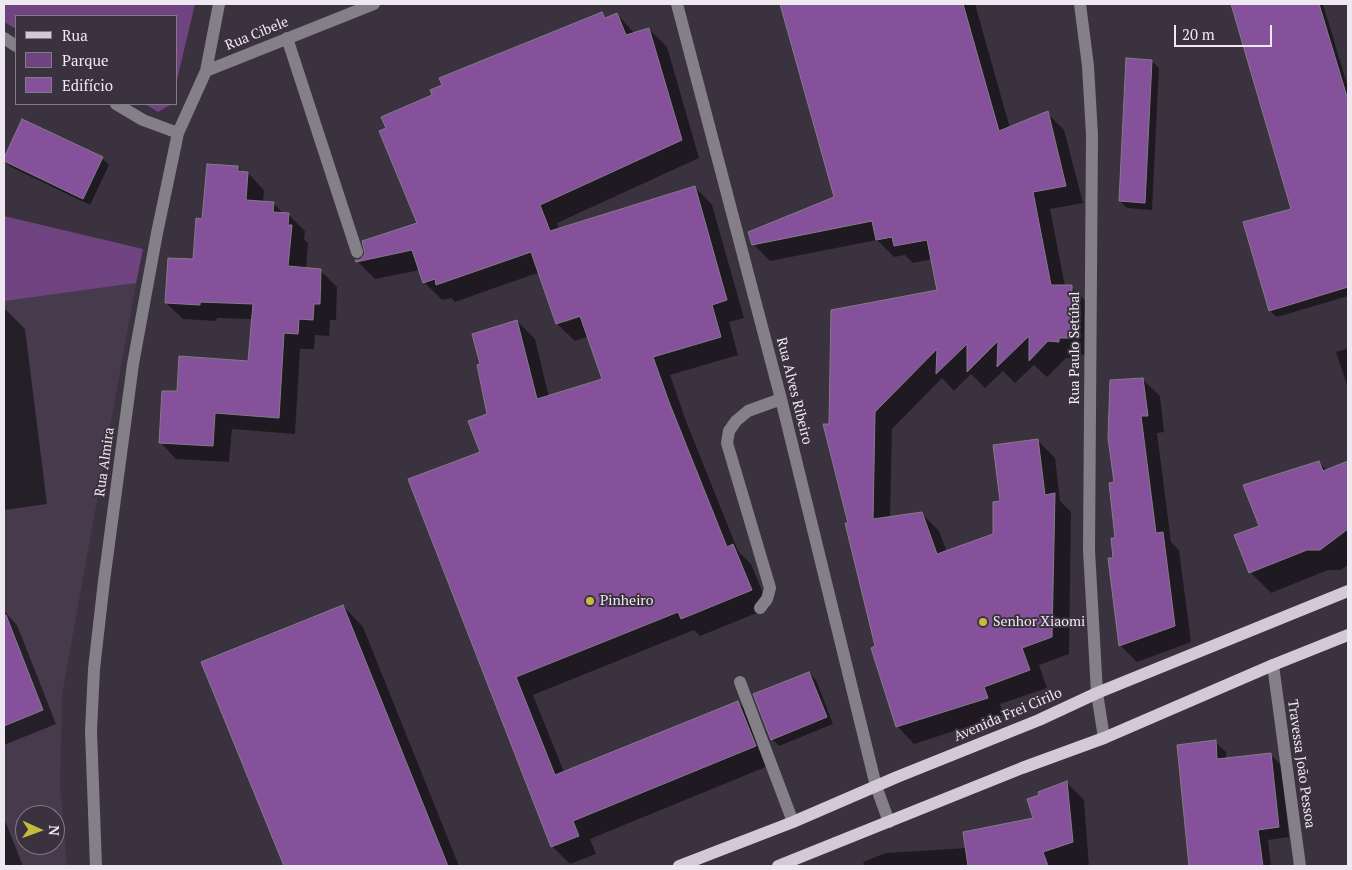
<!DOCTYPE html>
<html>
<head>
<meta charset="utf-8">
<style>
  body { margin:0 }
  #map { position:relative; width:1352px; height:870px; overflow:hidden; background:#3b323f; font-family:"PT Serif",serif }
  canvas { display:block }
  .frame { position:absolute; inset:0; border:5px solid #eee8f1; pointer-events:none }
  .legend { position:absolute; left:15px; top:15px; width:162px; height:90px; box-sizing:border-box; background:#3b323f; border:1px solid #837b86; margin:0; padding:6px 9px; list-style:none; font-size:15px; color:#eee8f1 }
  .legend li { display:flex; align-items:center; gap:10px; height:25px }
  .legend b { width:25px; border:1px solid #837b86 }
  .north { position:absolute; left:15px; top:805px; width:50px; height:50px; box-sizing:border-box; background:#3b323f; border:1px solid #837b86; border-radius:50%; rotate:92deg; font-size:14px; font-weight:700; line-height:20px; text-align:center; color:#eee8f1 }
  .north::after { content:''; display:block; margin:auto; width:18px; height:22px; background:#c5bc3d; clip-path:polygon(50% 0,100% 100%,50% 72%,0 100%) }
  .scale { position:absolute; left:1174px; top:25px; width:98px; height:22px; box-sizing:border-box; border:2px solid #eee8f1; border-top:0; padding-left:6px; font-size:15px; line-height:18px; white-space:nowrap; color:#eee8f1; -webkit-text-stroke:4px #3b323f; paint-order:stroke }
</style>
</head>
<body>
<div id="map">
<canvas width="1352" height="870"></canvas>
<div class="frame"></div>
<ul class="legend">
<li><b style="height:6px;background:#d3c9d7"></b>Rua</li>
<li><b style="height:14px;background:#6f4480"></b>Parque</li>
<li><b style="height:14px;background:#85519a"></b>Edifício</li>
</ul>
<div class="north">N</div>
<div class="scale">20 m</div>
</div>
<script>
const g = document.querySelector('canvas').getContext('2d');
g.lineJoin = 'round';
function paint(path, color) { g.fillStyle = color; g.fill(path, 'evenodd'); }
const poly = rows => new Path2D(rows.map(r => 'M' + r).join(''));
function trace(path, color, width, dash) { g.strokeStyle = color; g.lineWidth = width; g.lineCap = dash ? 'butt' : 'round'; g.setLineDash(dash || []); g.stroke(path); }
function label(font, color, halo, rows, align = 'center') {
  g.font = font + ' "PT Serif",serif'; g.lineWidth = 4; g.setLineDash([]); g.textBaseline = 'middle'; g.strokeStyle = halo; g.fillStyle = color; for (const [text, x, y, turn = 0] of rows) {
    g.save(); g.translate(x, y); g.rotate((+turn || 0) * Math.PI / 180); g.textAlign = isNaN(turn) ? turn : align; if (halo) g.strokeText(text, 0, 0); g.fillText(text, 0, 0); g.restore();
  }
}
paint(poly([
  [136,283,62,695,60,786,67,866,4,866,4,300],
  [25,815,55,815,55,845,25,845]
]), '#463a4c');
paint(poly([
  [4,4,195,4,176,84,176,16,16,16,16,29,4,22],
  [145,104,172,104,158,112],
  [4,216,143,249,136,283,4,301]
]), '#6f4480');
paint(poly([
  [781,4,975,4,1010,128,1047,113,1064,130,1083,203,1050,209,1065,286,1071,287,1089,304,1088,355,1076,354,1076,358,1066,358,1047,377,1034,365,1015,383,1003,371,985,388,971,374,954,391,942,378,892,429,890,518,922,514,939,531,947,552,994,535,1002,502,1038,441,1055,458,1060,501,1071,512,1069,654,1039,665,1047,688,1000,704,1004,715,914,744,897,726,877,647,849,524,830,425,938,291,932,259,913,263,905,255,894,257,877,240,770,261,753,244,836,198],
  [1233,4,1323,4,1348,87,1348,296,1277,317,1270,311,1293,210],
  [602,13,607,18,617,14,635,34,649,29,667,47,699,158,557,223,559,229,695,187,712,205,744,318,729,322,738,355,670,375,686,421,738,551,751,564,769,608,700,636,694,630,533,695,564,772,738,702,756,720,773,764,590,839,596,854,570,864,552,846,410,480,482,452,488,415,481,365,517,321,535,339,549,397,603,380,589,336,575,341,557,324,540,272,455,302,451,298,442,300,425,283,420,270,375,279,357,261,361,261,419,224,434,96],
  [586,312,587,315,566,322,566,320],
  [1152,61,1159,68,1152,210,1127,208,1120,201],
  [23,121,102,158,109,165,90,205,11,167,4,161],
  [238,167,244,173,248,173,264,190,263,202,273,203,284,214,288,214,305,231,304,239,308,243,306,269,320,270,337,287,336,320,330,320,329,336,315,335,314,349,300,349,295,434,232,429,229,462,176,459,160,442,178,393,250,362,253,319,217,318,216,321,183,319,166,303,194,260,203,220],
  [4,308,25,329,47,504,4,510],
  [1348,348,1348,388,1336,352],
  [1143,380,1160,396,1164,432,1157,433,1171,542,1179,550,1191,642,1137,662,1120,645,1115,484],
  [1319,462,1327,471,1348,462,1348,565,1341,570,1328,570,1271,593,1250,572,1260,526],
  [343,606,363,627,459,866,285,866,202,662],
  [4,611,17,625,56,724,4,745],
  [809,673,816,680,833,724,779,746,772,739],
  [1215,742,1226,752,1226,760,1271,755,1281,765,1289,837,1268,840,1271,866,1190,866,1178,746],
  [1067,783,1084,800,1089,866,865,866,863,862,886,853,967,848,1035,818,1041,796],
  [4,818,23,866,4,866]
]), '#0007');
const building = poly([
  [780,4,963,4,999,131,1048,111,1066,186,1033,192,1051,285,1072,285,1072,338,1059,338,1059,342,1048,341,1029,361,1029,336,997,367,998,341,967,372,967,344,936,374,937,349,875,412,873,519,922,512,937,554,993,534,993,502,1000,501,993,445,1038,439,1045,495,1055,493,1052,637,1022,648,1030,670,984,687,988,698,896,727,871,648,875,646,845,523,848,523,823,424,829,424,831,310,937,290,927,240,894,246,892,237,876,240,872,221,752,245,748,232,834,197,780,4],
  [1231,4,1319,4,1348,100,1348,287,1269,311,1243,222,1291,209,1231,4],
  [602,12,605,18,617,13,626,35,649,28,682,140,540,205,550,231,695,186,727,300,712,305,721,337,653,357,669,402,727,547,733,544,752,590,681,619,678,612,516,677,555,775,738,701,756,746,573,821,579,836,551,847,408,479,480,452,468,421,487,414,477,365,480,364,472,334,517,320,537,399,602,379,580,316,556,324,531,252,436,285,435,279,423,283,412,250,356,262,355,260,360,260,365,254,362,241,417,223,379,131,386,128,381,117,432,95,430,90,442,85,439,78,602,12],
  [1126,58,1152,60,1145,203,1119,201,1126,58],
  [22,119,103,157,83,199,4,161,4,158,22,119],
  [207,164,238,166,238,171,248,172,246,200,274,202,273,212,289,213,288,225,292,225,288,266,321,269,320,304,314,304,313,320,299,319,298,334,284,333,279,418,215,413,213,446,159,443,162,391,177,391,179,356,248,361,253,304,200,302,200,305,165,303,168,258,193,259,196,218,202,219,207,164],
  [1143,378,1148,416,1141,416,1156,533,1163,532,1175,626,1119,646,1108,558,1113,558,1111,538,1115,538,1109,483,1114,482,1108,438,1110,380,1143,378],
  [1319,461,1323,471,1348,461,1348,529,1320,550,1307,550,1249,573,1234,535,1259,526,1243,485,1319,461],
  [343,605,448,866,284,866,201,662,343,605],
  [4,615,6,615,43,710,4,726,4,615],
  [809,672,827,717,771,740,753,694,809,672],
  [1216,740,1217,759,1271,753,1279,827,1258,830,1263,866,1189,866,1177,745,1216,740],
  [1067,781,1073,842,1043,852,1048,866,968,866,963,832,1033,818,1027,799,1039,795,1038,792,1067,781]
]);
paint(building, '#85519a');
trace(building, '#857b8a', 1);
trace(poly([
  [677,4,781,399,876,786,889,822],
  [1080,4,1088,66,1092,135,1089,550,1097,693,1104,738],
  [4,38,16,46],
  [287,38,357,252],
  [206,71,374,4],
  [116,104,143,120,178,133],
  [760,608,767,599,770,588,727,443,729,431,736,421,748,411,781,399],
  [1273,665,1300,866],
  [740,682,793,822],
  [96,866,91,731,94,669,104,581,133,364,157,233,178,133,206,71,219,4]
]), '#848087', 12);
trace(poly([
  [679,866,793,822,897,777,1039,720,1097,693,1348,591],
  [778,866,1022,768,1104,738,1273,665,1348,635]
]), '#d3c9d7', 12);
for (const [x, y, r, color] of [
  [590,601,5,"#c5bc3d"],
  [983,622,5,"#c5bc3d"]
]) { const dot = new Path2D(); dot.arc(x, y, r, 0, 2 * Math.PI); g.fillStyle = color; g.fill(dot); trace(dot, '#3b323f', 2); }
label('14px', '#eee8f1', '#3b323f', [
  ["Rua Cibele",257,34,-22],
  ["Rua Paulo Setúbal",1075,348,-90],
  ["Rua Alves Ribeiro",794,391,76],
  ["Rua Almira",105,462,-82],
  ["Avenida Frei Cirilo",1008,715,-23],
  ["Travessa João Pessoa",1301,764,82]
]);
label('14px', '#eee8f1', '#3b323f', [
  ["Pinheiro",600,601],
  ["Senhor Xiaomi",993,622]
], 'left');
</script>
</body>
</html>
